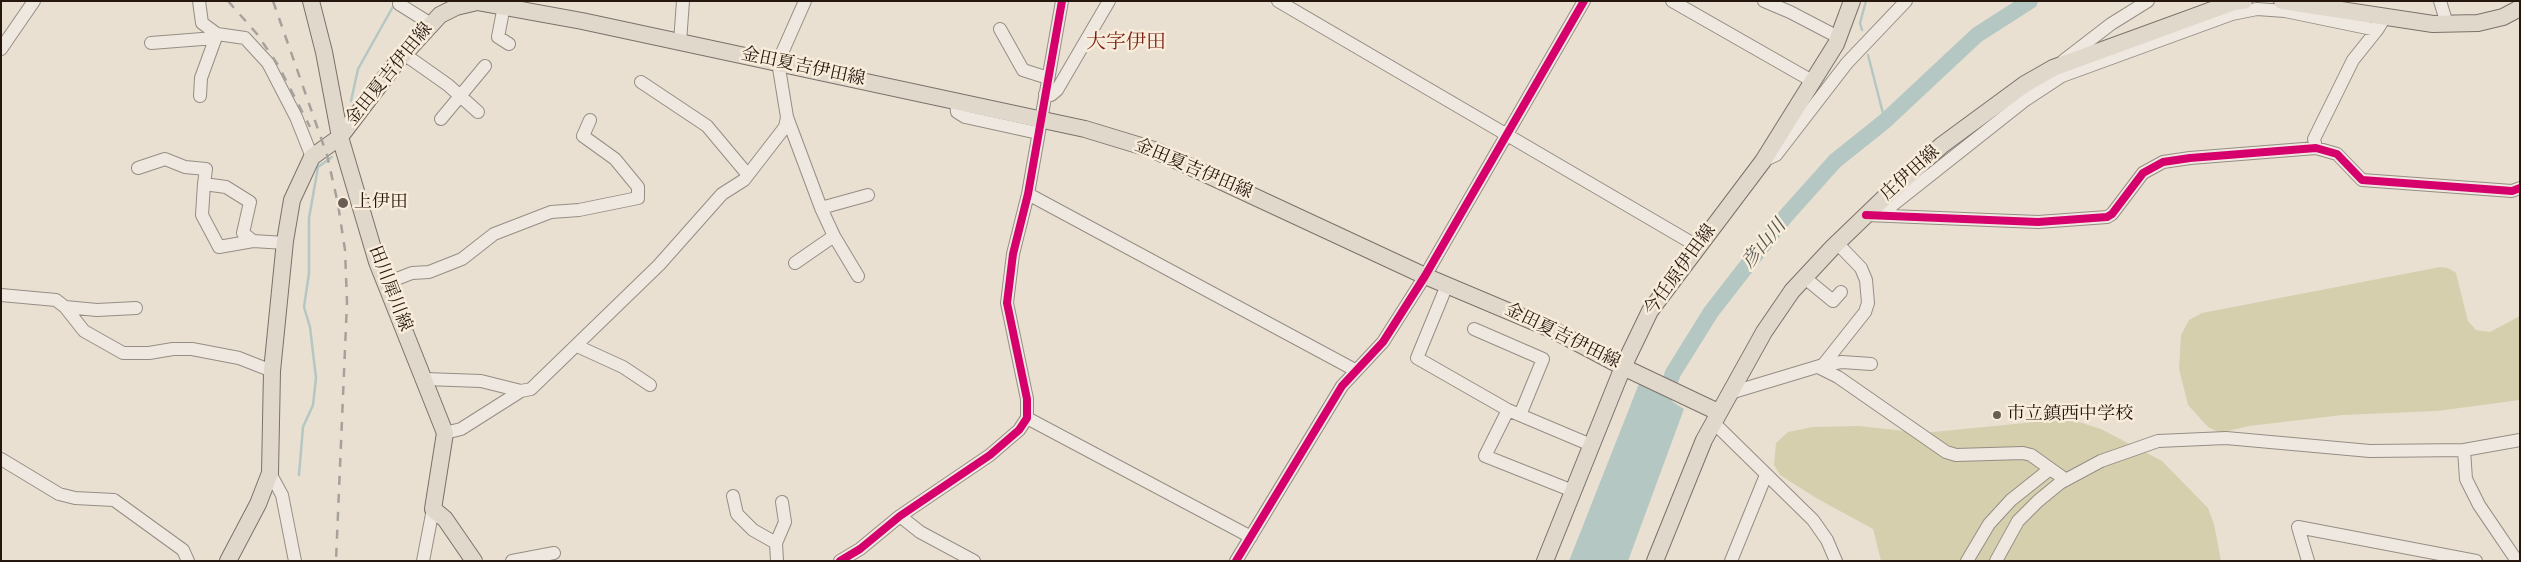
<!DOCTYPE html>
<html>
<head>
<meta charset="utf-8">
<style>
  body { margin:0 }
  #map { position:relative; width:2521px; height:562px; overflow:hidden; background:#eae0d2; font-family:"IM FELL English",serif }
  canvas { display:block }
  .frame { position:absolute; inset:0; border:2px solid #25160e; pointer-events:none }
</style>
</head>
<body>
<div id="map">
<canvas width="2521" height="562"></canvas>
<div class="frame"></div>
</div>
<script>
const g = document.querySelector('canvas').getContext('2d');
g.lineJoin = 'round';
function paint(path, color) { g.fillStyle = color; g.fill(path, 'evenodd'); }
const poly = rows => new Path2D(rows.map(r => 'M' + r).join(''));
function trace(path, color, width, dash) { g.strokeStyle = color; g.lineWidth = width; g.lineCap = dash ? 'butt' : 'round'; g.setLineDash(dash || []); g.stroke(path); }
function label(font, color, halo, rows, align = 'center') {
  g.font = font + ' "IM FELL English","Noto Serif JP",serif'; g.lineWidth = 5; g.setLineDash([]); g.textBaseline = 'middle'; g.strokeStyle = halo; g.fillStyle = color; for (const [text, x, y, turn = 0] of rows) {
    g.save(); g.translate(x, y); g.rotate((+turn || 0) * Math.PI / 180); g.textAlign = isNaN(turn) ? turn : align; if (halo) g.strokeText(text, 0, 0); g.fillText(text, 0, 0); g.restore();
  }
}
paint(poly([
  [2440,267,2448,268,2456,273,2468,321,2476,330,2490,332,2520,316,2520,400,2437,411,2343,415,2249,426,2220,433,2208,427,2188,405,2179,369,2181,335,2189,320,2202,313],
  [2055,420,2079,422,2101,429,2162,461,2208,508,2214,524,2221,561,1881,561,1873,529,1816,498,1780,475,1774,465,1776,443,1788,432,1813,427,1859,426,1923,433]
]), '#d5cfae');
paint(poly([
  [1640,381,1684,409,1628,561,1569,561]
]), '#b5c7c3');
trace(poly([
  [1862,30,1860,23,1866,1],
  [1868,55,1885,121],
  [351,101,358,69,395,3],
  [299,475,303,427,313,405,316,378,310,327,304,307,309,273,309,218,318,167,332,157]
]), '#b5c7c3', 2.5);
trace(poly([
  [1663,401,1673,373,1711,312,1784,218,1835,161,1885,121,1977,35,2030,1]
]), '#b5c7c3', 16);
const minor = poly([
  [199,1,202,23,217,34,245,38,268,63,296,117,312,157],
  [1278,1,1697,246],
  [1672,1,1814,82],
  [1764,1,1790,12,1838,37],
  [2440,1,2447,24],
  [399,4,431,24],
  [504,6,498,37,509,44],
  [1000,29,1023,70,1048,78],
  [680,42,683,1],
  [151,43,215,38],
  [1,49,34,1],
  [404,54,448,85,478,112],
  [2063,61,2111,24,2148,1],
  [641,82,707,126,748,175],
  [1045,94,1051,95,1057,90,1109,1],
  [200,96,201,78,217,34],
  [956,101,957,112,965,117,1038,133],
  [787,117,821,208,834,236,795,263],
  [441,119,485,66],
  [2316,148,2314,139,2353,60,2377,30],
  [1763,161,1776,155,1847,63,1906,1],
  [138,168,165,159,185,167,206,169,204,184],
  [1028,194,1355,370],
  [821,208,868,195],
  [1866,215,2038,222,2107,217,2112,214,2143,173,2163,162,2190,158,2316,148,2337,154,2362,180,2512,191,2520,188],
  [1880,215,2024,101,2062,76,2232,14,2257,9,2285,11,2377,30,2385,17],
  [834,236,858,276],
  [253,241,219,247,202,215,204,184,226,187,250,202,243,233,253,241,285,243],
  [1805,278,1833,301,1841,292],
  [386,283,412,273,429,272,462,259,494,234,551,212,579,210,638,198,638,187,615,159,583,136,590,120],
  [1447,285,1417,358,1508,410,1591,445],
  [1,295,56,300,65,307,84,331,123,353,149,353,173,349,192,349,239,358,272,371],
  [65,307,97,310,136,308],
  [1474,329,1543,359,1520,415],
  [577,346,623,367,650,385],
  [1823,365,1865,312,1868,303,1866,280,1861,268,1837,243],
  [1818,367,1838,377,1946,452,1956,455,2023,453,2031,455,2066,480],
  [425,379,481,381,521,391],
  [1730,393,1823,365,1842,362,1871,364],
  [1508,410,1485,456,1573,491],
  [1027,418,1251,537],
  [1713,422,1813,520,1827,540,1836,561],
  [445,433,461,429,521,391,531,389,659,265,722,194,744,180,785,127,787,117,778,62,805,1],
  [2464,450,2466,479,2479,505,2517,561],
  [1,459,59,494,75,498,114,500,183,550,188,561],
  [270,473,282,495,295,561],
  [733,496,737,514,753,530,776,543],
  [900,516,920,532,974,561],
  [423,561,433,509],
  [512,561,554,553],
  [777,561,776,543,785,522,782,502],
  [840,561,860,549,900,516,990,455,1019,430,1027,418,1027,399,1007,303,1013,254,1028,194,1062,1],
  [1236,561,1342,386,1383,342,1425,276,1584,1],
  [1731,561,1766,475],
  [1967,561,1989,524,2011,500,2050,469],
  [1996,561,2018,521,2038,501,2060,483,2101,461,2158,441,2226,438,2370,451,2464,450,2520,440],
  [2308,561,2298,527,2476,561]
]);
const major = poly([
  [311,1,324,52,340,137,377,262,445,433,433,509,445,519,474,561],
  [2282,1,2433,24,2478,23,2503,17,2520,8],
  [228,561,258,504,270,473,272,371,285,241,292,200,312,157,340,137,397,62,440,15,456,7,477,2,582,21,1085,129,1154,150,1425,276,1553,330,1623,367,1718,412],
  [1545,561,1623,367,1650,311,1763,161,1836,44,1852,1],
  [1655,561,1704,440,1764,332,1792,291,1833,247,1886,196,1942,145,2025,84,2053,68,2234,2,2244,1]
]);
trace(minor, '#958e84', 14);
trace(major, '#7a726a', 18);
trace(minor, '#eee8e1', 12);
trace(major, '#e1d8cc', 16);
trace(poly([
  [228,1,257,34,278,65,310,127],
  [273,1,327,155,338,204,345,250,347,302,336,561]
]), '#a7a19c', 2.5, [9, 9]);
trace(poly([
  [1866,215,2038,222,2107,217,2112,214,2143,173,2163,162,2190,158,2316,148,2337,154,2362,180,2512,191,2520,188],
  [840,561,860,549,900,516,990,455,1019,430,1027,418,1027,399,1007,303,1013,254,1028,194,1062,1],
  [1236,561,1342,386,1383,342,1425,276,1584,1]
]), '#d6006c', 8);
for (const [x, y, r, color] of [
  [343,203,6,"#6a5d53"],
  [1997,415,5,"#6a5d53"]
]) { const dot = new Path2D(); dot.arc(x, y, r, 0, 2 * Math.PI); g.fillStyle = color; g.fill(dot); trace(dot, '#f8ecdb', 2); }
label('18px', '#25160e', '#f8ecdb', [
  ["金田夏吉伊田線",803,68,12],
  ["金田夏吉伊田線",390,75,-51],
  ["金田夏吉伊田線",1193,170,23],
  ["庄伊田線",1911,174,-42],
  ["今任原伊田線",1681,271,-54],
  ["田川犀川線",389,289,69],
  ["金田夏吉伊田線",1562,337,26]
]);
label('18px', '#25160e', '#f8ecdb', [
  ["上伊田",354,203],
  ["市立鎮西中学校",2007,415]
], 'left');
label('italic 19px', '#4f504b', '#f8ecdb', [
  ["彦山川",1765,245,-50]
]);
label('20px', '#7a1f14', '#f8ecdb', [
  ["大字伊田",1126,44]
]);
</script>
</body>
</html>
